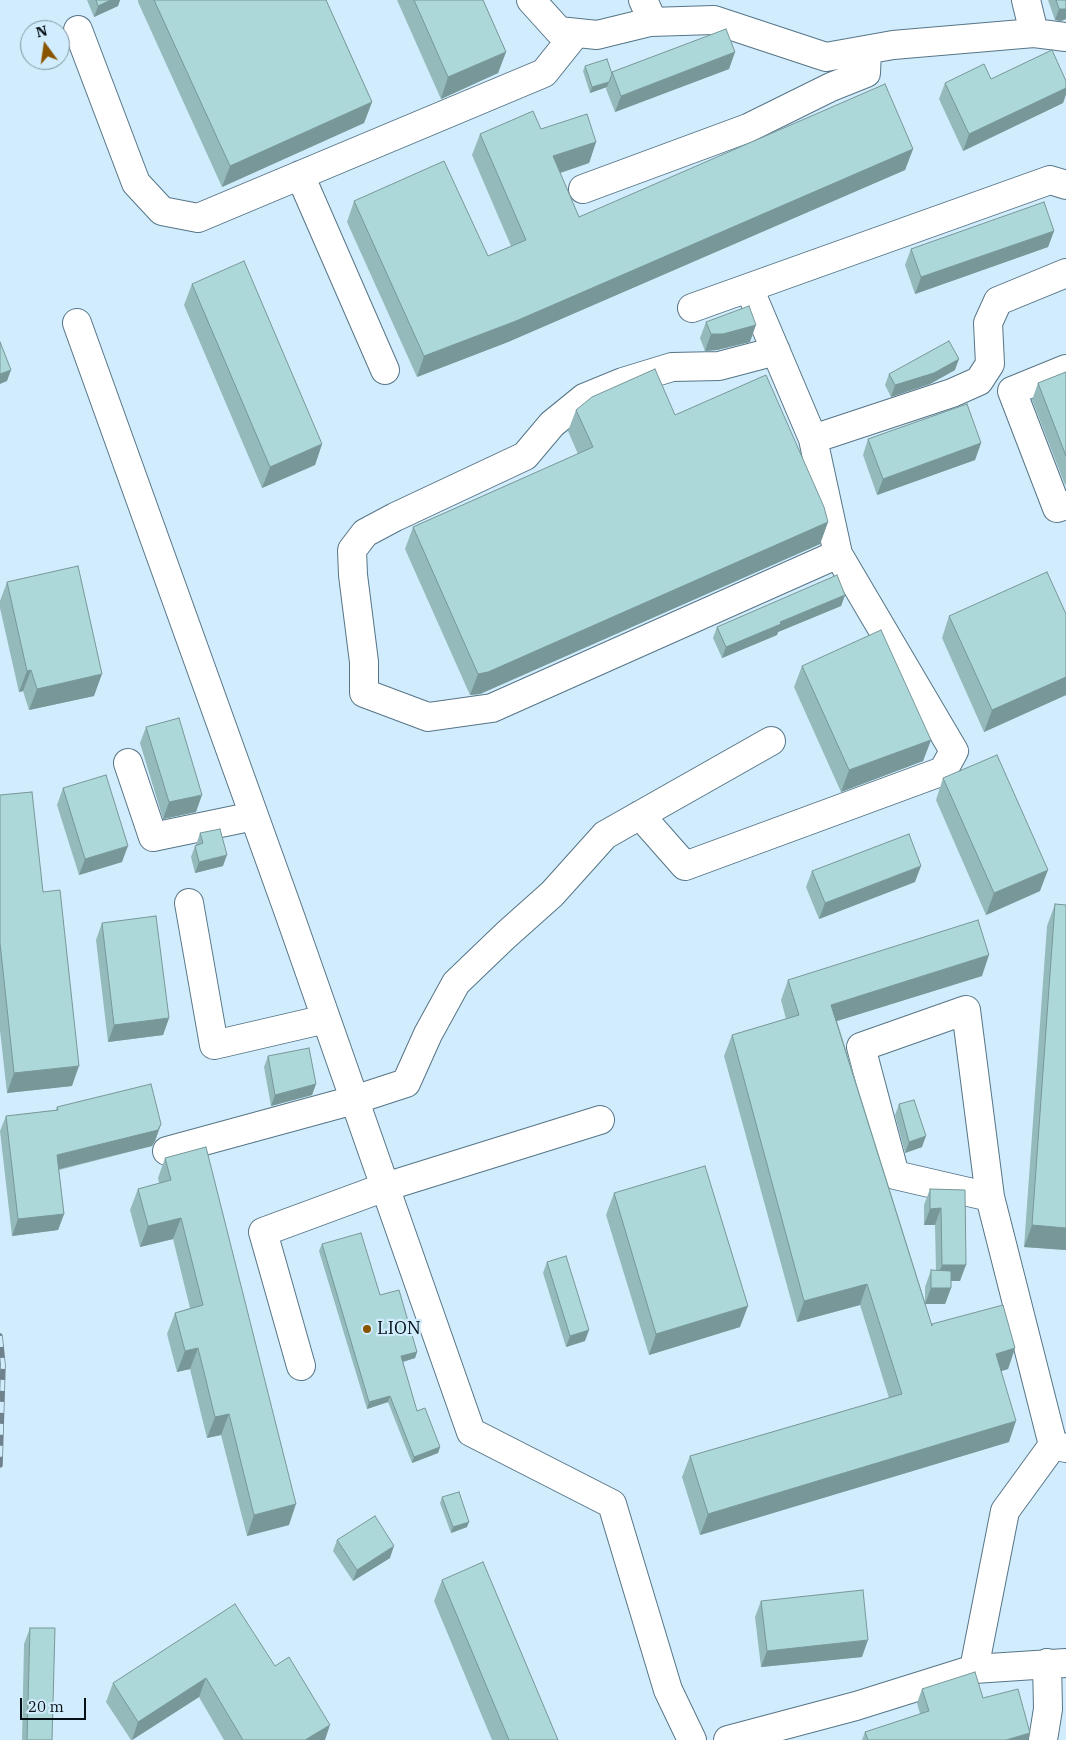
<!DOCTYPE html>
<html>
<head>
<meta charset="utf-8">
<style>
  body { margin:0 }
  #map { position:relative; width:1066px; height:1740px; overflow:hidden; background:#d1ecfc; font-family:"IBM Plex Serif",serif }
  canvas { display:block }
  .north { position:absolute; left:20px; top:20px; width:50px; height:50px; box-sizing:border-box; background:#d1ecfc; border:1px solid #7f94a0; border-radius:50%; rotate:346deg; font-size:14px; font-weight:700; line-height:20px; text-align:center; color:#040f16 }
  .north::after { content:''; display:block; margin:auto; width:18px; height:22px; background:#895500; clip-path:polygon(50% 0,100% 100%,50% 72%,0 100%) }
  .scale { position:absolute; left:20px; top:1698px; width:66px; height:22px; box-sizing:border-box; border:2px solid #040f16; border-top:0; padding-left:6px; font-size:15px; line-height:18px; white-space:nowrap; color:#040f16; -webkit-text-stroke:4px #d1ecfc; paint-order:stroke }
</style>
</head>
<body>
<div id="map">
<canvas width="1066" height="1740"></canvas>
<div class="north">N</div>
<div class="scale">20 m</div>
</div>
<script>
const g = document.querySelector('canvas').getContext('2d');
g.lineJoin = 'round';
const poly = rows => new Path2D(rows.map(r => 'M' + r).join(''));
function trace(path, color, width, dash) { g.strokeStyle = color; g.lineWidth = width; g.lineCap = dash ? 'butt' : 'round'; g.setLineDash(dash || []); g.stroke(path); }
function paint(path, color) { g.fillStyle = color; g.fill(path, 'evenodd'); }
function label(font, color, halo, rows, align = 'center') {
  g.font = font + ' "IBM Plex Serif",serif'; g.lineWidth = 4.5; g.setLineDash([]); g.textBaseline = 'middle'; g.strokeStyle = halo; g.fillStyle = color; for (const [text, x, y, turn = 0] of rows) {
    g.save(); g.translate(x, y); g.rotate((+turn || 0) * Math.PI / 180); g.textAlign = isNaN(turn) ? turn : align; if (halo) g.strokeText(text, 0, 0); g.fillText(text, 0, 0); g.restore();
  }
}
const minor = poly([
  [531,0,559,31,597,35,650,22,714,20,826,57,893,45,1034,33,1066,37],
  [643,0,653,22],
  [1026,0,1034,33],
  [78,30,136,183,162,211,198,218,544,73,576,33],
  [300,175,385,370],
  [583,189,748,128,831,87,866,73,867,50],
  [692,308,1050,180,1066,185],
  [77,323,289,913,471,1432,612,1504,668,1690,692,1740],
  [776,351,719,366,672,367,623,382,584,398,552,424,525,456,395,517,365,533,352,550,353,575,364,662,364,693,428,717,492,708,838,554],
  [1066,369,1012,391,1057,508,1066,505],
  [813,439,952,393,979,381,990,364,988,323,998,301,1066,273],
  [128,763,153,837,254,816],
  [640,815,685,866,943,771,954,751,838,554,813,439,749,288],
  [189,903,214,1045,326,1019],
  [167,1151,354,1100,406,1083,428,1034,456,983,506,935,552,894,605,835,771,741],
  [990,1197,895,1175,861,1047,966,1010,990,1197,1053,1445,1066,1448],
  [301,1366,263,1232,385,1187,600,1120],
  [974,1669,1005,1511,1053,1445],
  [728,1740,856,1706,974,1669,1066,1663],
  [1043,1740,1048,1709,1047,1663]
]);
trace(minor, '#567587', 30);
trace(minor, '#fff', 28);
const rail = poly([
  [0,1336,3,1365,0,1465]
]);
trace(rail, '#6e818d', 5.5);
trace(rail, '#d1ecfc', 4, [11]);
paint(poly([
  [87,0,120,0,118,6,94,17],
  [138,0,326,0,372,102,364,123,222,187,138,2],
  [397,0,483,0,506,52,498,73,441,99],
  [1048,0,1066,0,1066,19,1061,21,1055,20],
  [735,52,729,69,615,112,606,89,607,87,590,93,583,71,585,66,612,74,612,72],
  [991,79,1066,81,1066,94,1063,103,963,151,939,99,945,83],
  [541,129,596,142,589,163,560,173,579,217,913,149,905,170,508,342,417,377,347,222,354,201,488,256,511,246,472,155,480,134],
  [1054,231,1048,247,915,294,905,265,911,249],
  [192,284,322,444,315,465,262,488,184,305],
  [706,322,750,342,717,350,705,351,700,338],
  [955,370,930,384,891,397,885,385,889,374],
  [1066,372,1066,484,1065,485,1032,400,1038,383],
  [576,410,675,415,828,522,820,544,480,694,470,695,405,549,413,527,578,454,568,431],
  [868,439,981,443,975,460,877,495,863,455],
  [7,582,94,696,29,710,23,691,19,692,0,608,0,601],
  [845,595,841,606,778,632,777,635,722,658,713,638,717,627],
  [1066,614,1066,695,984,732,942,638,949,616],
  [802,666,931,740,923,761,841,792,794,687],
  [146,727,196,812,163,819,140,743],
  [943,778,1040,891,986,915,936,800],
  [63,788,122,862,79,875,57,805],
  [0,795,43,892,72,1086,7,1093,0,1030],
  [200,833,223,866,195,873,191,857,195,846,196,845],
  [812,871,915,882,819,919,806,887],
  [1055,904,1066,905,1066,1250,1024,1247,1047,926],
  [102,923,169,1018,163,1035,108,1042,96,940],
  [982,976,837,1021,925,1302,925,1287,931,1270,936,1270,935,1225,924,1225,924,1205,930,1189,965,1190,960,1281,951,1281,951,1288,945,1304,925,1304,932,1325,1015,1348,1008,1369,1001,1371,1009,1442,700,1535,682,1477,690,1456,889,1398,860,1305,797,1322,724,1056,732,1035,786,1019,781,1000,788,980],
  [268,1056,316,1084,312,1095,271,1106,264,1067],
  [899,1104,922,1147,905,1153,895,1115],
  [57,1107,161,1124,155,1141,152,1146,59,1170,64,1214,58,1230,12,1236,0,1131,6,1116,56,1110],
  [165,1158,289,1525,247,1536,221,1435,207,1438,190,1369,177,1372,167,1334,175,1313,190,1308,173,1239,140,1247,130,1210,138,1189,159,1183,158,1178],
  [614,1193,740,1327,649,1355,606,1215],
  [322,1244,380,1295,417,1352,415,1358,403,1362,417,1411,440,1447,438,1453,412,1463,388,1402,367,1409,319,1251],
  [547,1262,585,1341,566,1347,543,1273],
  [442,1497,467,1527,451,1533,440,1503],
  [337,1540,390,1558,353,1581,333,1551],
  [442,1580,558,1740,492,1740,434,1601],
  [761,1601,862,1657,761,1667,755,1617],
  [30,1628,52,1740,22,1740,24,1644],
  [275,1666,325,1740,224,1740,199,1697,132,1740,131,1740,106,1702,113,1683],
  [922,1689,983,1698,1030,1733,1028,1740,862,1740,865,1732,920,1714,917,1703]
]), '#94babb');
paint(poly([
  [111,0,120,0,118,6,94,17,98,6],
  [1059,9,1066,9,1066,19,1061,21,1055,20],
  [506,52,498,73,441,99,448,77],
  [735,52,729,69,615,112,621,96],
  [609,82,607,87,590,93,592,87],
  [1066,88,1066,94,1063,103,963,151,969,134],
  [372,102,364,123,222,187,230,166],
  [596,142,589,163,545,178,553,156],
  [913,149,905,170,508,342,417,377,424,356],
  [1054,231,1048,247,915,294,921,277],
  [756,325,750,342,717,350,705,351,711,334],
  [959,359,955,370,930,384,891,397,895,385],
  [11,370,7,381,0,384,0,374],
  [981,443,975,460,877,495,883,479],
  [322,444,315,465,262,488,270,467],
  [828,522,820,544,480,694,470,695,478,674],
  [845,595,841,606,778,632,777,635,722,658,726,647,780,622],
  [31,670,23,691,19,692,27,671],
  [102,674,94,696,29,710,37,689],
  [1066,677,1066,695,984,732,992,710],
  [931,740,923,761,841,792,849,770],
  [202,795,196,812,163,819,169,802],
  [128,846,122,862,79,875,85,859],
  [227,855,223,866,195,873,199,862],
  [921,866,915,882,819,919,825,903],
  [1048,870,1040,891,986,915,994,893],
  [989,955,982,976,824,1025,831,1005],
  [169,1018,163,1035,108,1042,114,1025],
  [79,1066,72,1086,7,1093,14,1073],
  [316,1084,312,1095,271,1106,275,1095],
  [161,1124,155,1141,152,1146,51,1171,57,1155],
  [926,1136,922,1147,905,1153,909,1142],
  [941,1208,935,1225,924,1225,930,1209],
  [64,1214,58,1230,12,1236,18,1219],
  [181,1218,173,1239,140,1247,148,1226],
  [1032,1225,1066,1228,1066,1250,1024,1247],
  [942,1265,966,1265,960,1281,936,1281],
  [867,1284,860,1305,797,1322,804,1301],
  [931,1288,951,1288,945,1304,925,1304],
  [748,1306,740,1327,649,1355,656,1334],
  [589,1330,585,1341,566,1347,570,1336],
  [198,1348,190,1369,177,1372,185,1351],
  [1015,1348,1008,1369,988,1375,996,1354],
  [417,1352,415,1358,399,1363,401,1356],
  [390,1396,388,1402,367,1409,369,1402],
  [229,1414,221,1435,207,1438,215,1417],
  [1016,1421,1009,1442,700,1535,708,1514],
  [440,1447,438,1453,412,1463,414,1457],
  [296,1504,289,1525,247,1536,254,1515],
  [469,1522,467,1527,451,1533,453,1527],
  [394,1546,390,1558,353,1581,357,1570],
  [868,1640,862,1657,761,1667,767,1651],
  [206,1678,199,1697,132,1740,138,1722],
  [330,1725,325,1740,305,1740],
  [1030,1733,1028,1740,1006,1740]
]), '#789799');
const building = poly([
  [96,0,111,0,98,6,96,0],
  [154,0,326,0,372,102,230,166,154,0],
  [414,0,483,0,506,52,448,77,414,0],
  [1056,0,1066,0,1066,9,1059,9,1056,0],
  [726,29,735,52,621,96,612,72,726,29],
  [1052,50,1066,81,1066,88,969,134,945,83,984,64,991,79,1052,50],
  [607,59,612,74,609,82,592,87,585,66,607,59],
  [885,84,913,149,516,321,424,356,354,201,444,161,488,256,526,240,480,134,533,111,541,129,587,114,596,142,553,156,579,217,885,84],
  [1044,202,1054,231,921,277,911,249,1044,202],
  [244,261,322,444,270,467,192,284,244,261],
  [749,306,756,325,723,334,711,334,706,322,749,306],
  [949,341,959,359,934,373,895,385,889,374,949,341],
  [0,342,11,370,0,374,0,342],
  [655,369,675,415,766,375,824,507,828,522,488,672,478,674,413,527,593,447,576,410,592,397,655,369],
  [1066,372,1066,456,1038,383,1066,372],
  [967,404,981,443,883,479,868,439,967,404],
  [78,566,102,674,37,689,31,670,27,671,7,582,78,566],
  [1047,572,1066,614,1066,677,992,710,949,616,1047,572],
  [837,575,845,595,780,622,781,624,726,647,717,627,837,575],
  [881,630,931,740,849,770,802,666,881,630],
  [179,718,202,795,169,802,146,727,179,718],
  [997,755,1048,870,994,893,943,778,997,755],
  [106,775,128,846,85,859,63,788,106,775],
  [32,792,43,892,60,890,79,1066,14,1073,0,943,0,795,32,792],
  [220,829,227,855,199,862,195,846,203,843,200,833,220,829],
  [909,834,921,866,825,903,812,871,909,834],
  [1055,904,1066,905,1066,1228,1032,1225,1055,904],
  [156,916,169,1018,114,1025,102,923,156,916],
  [978,920,989,955,831,1005,932,1326,932,1324,1003,1305,1015,1348,996,1354,1016,1421,708,1514,690,1456,902,1394,867,1284,804,1301,732,1035,799,1015,788,980,978,920],
  [309,1048,316,1084,275,1095,268,1056,309,1048],
  [151,1084,161,1124,158,1130,57,1155,64,1214,18,1219,6,1116,58,1110,57,1107,151,1084],
  [914,1100,926,1136,909,1142,899,1104,914,1100],
  [206,1147,296,1504,254,1515,229,1414,215,1417,198,1348,185,1351,175,1313,203,1305,181,1218,148,1226,138,1189,171,1180,165,1158,206,1147],
  [705,1166,748,1306,656,1334,614,1193,705,1166],
  [930,1189,965,1190,966,1265,942,1265,941,1208,930,1209,930,1189],
  [361,1233,380,1295,399,1290,417,1352,401,1356,417,1411,425,1408,440,1447,414,1457,390,1396,369,1402,322,1244,361,1233],
  [566,1256,589,1330,570,1336,547,1262,566,1256],
  [931,1270,951,1271,951,1288,931,1288,931,1270],
  [459,1492,469,1522,453,1527,442,1497,459,1492],
  [375,1516,394,1546,357,1570,337,1540,375,1516],
  [483,1562,558,1740,509,1740,442,1580,483,1562],
  [863,1590,868,1640,767,1651,761,1601,863,1590],
  [235,1604,275,1666,289,1657,330,1725,305,1740,243,1740,206,1678,138,1722,113,1683,235,1604],
  [30,1628,55,1628,52,1740,27,1740,30,1628],
  [975,1672,983,1698,1018,1689,1030,1733,1006,1740,868,1740,865,1732,929,1711,922,1689,975,1672]
]);
paint(building, '#acd8da');
trace(building, '#789799', 1);
for (const [x, y, r, color] of [
  [367,1329,5,"#895500"]
]) { const dot = new Path2D(); dot.arc(x, y, r, 0, 2 * Math.PI); g.fillStyle = color; g.fill(dot); trace(dot, '#d1ecfc', 2); }
label('18px', '#040f16', '#d1ecfc', [
  ["LION",377,1329]
], 'left');
</script>
</body>
</html>
